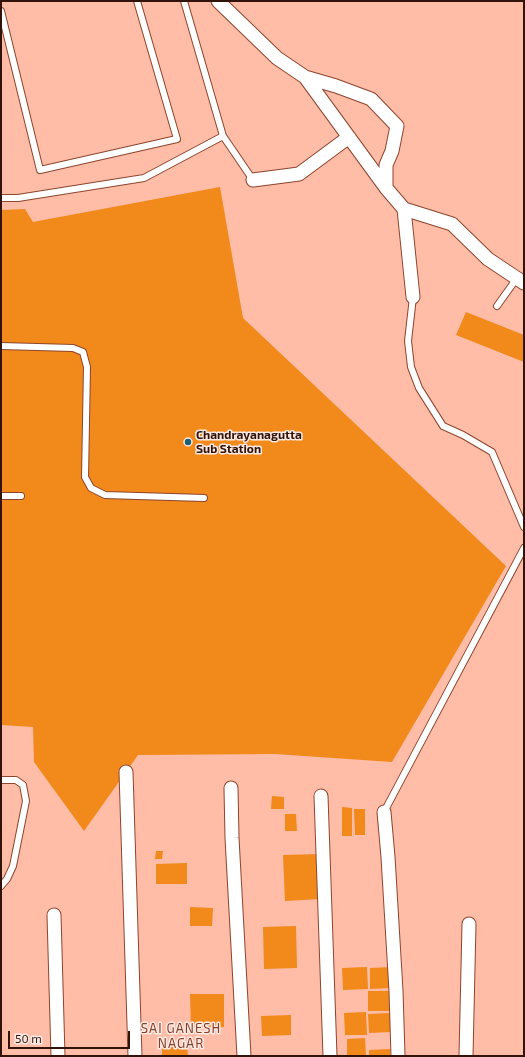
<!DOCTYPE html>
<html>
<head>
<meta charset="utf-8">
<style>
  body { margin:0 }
  #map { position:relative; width:525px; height:1057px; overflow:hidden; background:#ffbca6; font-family:"Exo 2",sans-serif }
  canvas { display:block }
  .frame { position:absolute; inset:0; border:2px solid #321309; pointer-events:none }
  .scale { position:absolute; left:8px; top:1031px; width:122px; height:18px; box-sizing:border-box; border:2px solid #321309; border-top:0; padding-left:5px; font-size:12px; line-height:14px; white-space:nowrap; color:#321309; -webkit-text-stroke:3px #fceae5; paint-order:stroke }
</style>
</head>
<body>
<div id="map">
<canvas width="525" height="1057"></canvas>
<div class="frame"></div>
<div class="scale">50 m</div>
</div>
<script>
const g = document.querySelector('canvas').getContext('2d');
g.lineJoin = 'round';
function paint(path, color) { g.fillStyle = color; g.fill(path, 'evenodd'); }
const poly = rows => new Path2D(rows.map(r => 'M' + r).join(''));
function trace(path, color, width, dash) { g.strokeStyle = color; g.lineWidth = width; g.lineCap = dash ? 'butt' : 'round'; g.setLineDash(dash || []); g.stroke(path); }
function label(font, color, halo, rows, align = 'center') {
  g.font = font + ' "Exo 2",sans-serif'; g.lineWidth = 3; g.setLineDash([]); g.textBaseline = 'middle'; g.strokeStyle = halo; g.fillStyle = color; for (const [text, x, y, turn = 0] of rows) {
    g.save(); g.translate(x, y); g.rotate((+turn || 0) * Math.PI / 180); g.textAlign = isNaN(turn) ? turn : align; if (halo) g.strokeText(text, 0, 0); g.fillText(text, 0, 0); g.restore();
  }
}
paint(poly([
  [220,187,243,318,506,566,392,762,275,754,138,755,84,831,34,762,33,727,1,725,1,210,25,209,33,222],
  [466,312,524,335,524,362,456,335],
  [272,796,284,797,284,809,271,809],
  [342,807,352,808,352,836,342,836],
  [354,809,365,809,365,835,355,835],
  [285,814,296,814,297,831,285,831],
  [156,851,163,851,162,859,155,859],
  [320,854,321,899,285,901,283,855],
  [187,863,187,884,156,884,156,864],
  [190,907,213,908,212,926,190,926],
  [296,926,297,968,264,969,263,927],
  [367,967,368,989,343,990,342,968],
  [392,967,393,988,370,989,370,968],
  [368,991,395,991,395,1011,368,1011],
  [190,994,224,994,224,1027,191,1027],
  [366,1012,367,1035,345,1035,344,1013],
  [390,1013,391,1032,369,1033,368,1014],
  [291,1015,291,1035,262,1036,261,1016],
  [365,1038,366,1056,347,1056,347,1039],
  [187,1045,188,1056,162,1056,162,1046],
  [390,1049,390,1056,369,1056,369,1050]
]), '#f2891b');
const lane = poly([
  [1,11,40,170,177,139,137,1],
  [223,136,236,155,253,180],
  [1,198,18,198,144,178,223,136,184,1],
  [413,297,408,341,411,367,419,388,443,426,463,435,492,452,524,527],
  [497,306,517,278],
  [1,346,73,348,83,352,87,367,85,477,91,488,105,495,204,498],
  [1,496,21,496],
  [1,780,16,780,23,785,26,801,13,866,7,879,1,886],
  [384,812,524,548]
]);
const street = poly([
  [218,1,277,58,305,77,336,86,371,99,397,126,392,151,386,165,386,188,404,209,413,297],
  [305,77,386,188],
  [253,180,299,174,349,137],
  [404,209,452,224,488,259,524,283],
  [126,772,135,1056],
  [231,788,232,838,244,1056],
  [321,796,330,1056],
  [384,812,388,857,396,991,398,1056],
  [54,915,58,1056],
  [466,1056,469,924]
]);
trace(lane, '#8d452d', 8);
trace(street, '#8d452d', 15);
trace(lane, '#fff', 6);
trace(street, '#fff', 13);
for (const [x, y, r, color] of [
  [188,442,4,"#1a6071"]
]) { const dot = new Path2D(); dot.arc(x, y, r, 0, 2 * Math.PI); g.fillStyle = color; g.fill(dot); trace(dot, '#fceae5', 1.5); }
label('bold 12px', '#321309', '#fceae5', [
  ["Chandrayanagutta",196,435],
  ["Sub Station",196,449]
], 'left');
g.letterSpacing = '1px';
label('13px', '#863f27', '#fceae5', [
  ["SAI GANESH",181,1029],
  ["NAGAR",181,1044]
]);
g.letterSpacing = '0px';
</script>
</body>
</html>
